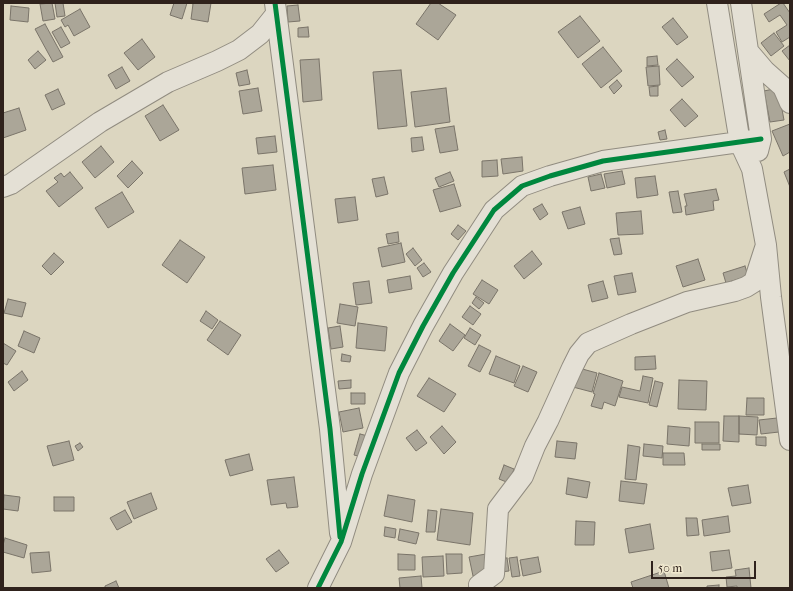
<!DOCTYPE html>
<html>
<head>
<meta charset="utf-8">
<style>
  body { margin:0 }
  #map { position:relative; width:793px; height:591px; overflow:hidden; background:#dcd6c0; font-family:"IM FELL French Canon",serif }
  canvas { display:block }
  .frame { position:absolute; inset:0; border:4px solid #2f221c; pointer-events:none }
  .scale { position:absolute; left:651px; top:561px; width:105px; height:18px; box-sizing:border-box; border:2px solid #2f221c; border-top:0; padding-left:5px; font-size:12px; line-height:14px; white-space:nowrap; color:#2f221c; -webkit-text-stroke:3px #f0e8ce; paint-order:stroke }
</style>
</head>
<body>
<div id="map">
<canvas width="793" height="591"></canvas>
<div class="frame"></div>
<div class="scale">50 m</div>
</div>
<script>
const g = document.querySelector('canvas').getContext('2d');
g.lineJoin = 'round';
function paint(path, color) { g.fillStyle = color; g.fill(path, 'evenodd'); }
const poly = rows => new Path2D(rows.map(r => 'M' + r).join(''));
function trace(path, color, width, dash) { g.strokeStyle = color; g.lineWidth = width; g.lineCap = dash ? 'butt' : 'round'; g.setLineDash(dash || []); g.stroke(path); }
const building = poly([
  [52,3,55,19,43,21,40,4,52,3],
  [55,3,63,3,65,16,57,17,55,3],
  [174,3,187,3,182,19,170,15,174,3],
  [190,3,211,3,208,22,191,19,193,4,190,3],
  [431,3,438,3,456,15,438,40,416,24,431,3],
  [781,3,783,3,790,13,790,37,782,42,776,32,787,25,780,15,769,22,764,14,781,3],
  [298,5,300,21,288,22,287,6,298,5],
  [11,6,29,8,28,22,10,20,11,6],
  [80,9,90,27,74,36,68,25,65,27,61,20,80,9],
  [580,16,600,41,578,58,558,32,580,16],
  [673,18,688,37,677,45,662,27,673,18],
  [45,24,63,57,53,62,35,29,45,24],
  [61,27,70,43,61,48,52,32,61,27],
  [308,27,309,37,298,37,298,28,308,27],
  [774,33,784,46,771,56,761,43,774,33],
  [142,39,155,57,138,70,124,53,142,39],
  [790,45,790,61,782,51,790,45],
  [603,47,622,71,601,88,582,64,603,47],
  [38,51,46,60,35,69,28,60,38,51],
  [657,56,658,65,647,66,647,57,657,56],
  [319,59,322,100,303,102,300,60,319,59],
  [677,59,694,77,682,87,666,69,677,59],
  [659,66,660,85,648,86,646,67,659,66],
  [122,67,130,81,116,89,108,75,122,67],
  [247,70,250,84,239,86,236,73,247,70],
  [401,70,407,126,378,129,373,72,401,70],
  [617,80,622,86,614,94,609,87,617,80],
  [658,86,658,96,650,96,649,87,658,86],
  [258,88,262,111,243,114,239,91,258,88],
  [446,88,450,122,415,127,411,92,446,88],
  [778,88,784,120,770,122,764,91,778,88],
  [58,89,65,104,52,110,45,95,58,89],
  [682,99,698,116,685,127,670,110,682,99],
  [163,105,179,130,160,141,145,116,163,105],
  [19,108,26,130,3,138,3,113,19,108],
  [790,124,790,152,783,156,772,131,790,124],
  [454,126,458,150,440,153,435,129,454,126],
  [665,130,667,139,660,140,658,132,665,130],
  [275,136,277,152,258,154,256,138,275,136],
  [422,137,424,150,412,152,411,138,422,137],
  [101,146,114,162,95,178,82,162,101,146],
  [522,157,523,171,503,174,501,159,522,157],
  [497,160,498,176,482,177,482,161,497,160],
  [132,161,143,173,128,188,117,176,132,161],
  [273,165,276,190,245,194,242,168,273,165],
  [790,169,790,187,784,172,790,169],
  [622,171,625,184,607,188,604,174,622,171],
  [70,172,83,188,59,207,46,191,58,182,54,178,61,173,64,177,70,172],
  [450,172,454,181,439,187,435,178,450,172],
  [601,174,605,188,591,191,588,177,601,174],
  [655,176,658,195,637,198,635,178,655,176],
  [384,177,388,194,376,197,372,179,384,177],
  [454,184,461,206,440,212,433,190,454,184],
  [716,189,719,200,713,201,714,210,686,215,685,206,687,206,684,194,716,189],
  [678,191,682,212,673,213,669,192,678,191],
  [122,192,134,212,108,228,95,208,122,192],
  [355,197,358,220,338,223,335,199,355,197],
  [542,204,548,214,540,220,533,209,542,204],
  [580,207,585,224,568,229,562,212,580,207],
  [641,211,643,234,618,235,616,213,641,211],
  [458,225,466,231,458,240,451,234,458,225],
  [398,232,399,242,388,244,386,234,398,232],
  [619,238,622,254,614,255,610,239,619,238],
  [180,240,205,257,187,283,162,265,180,240],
  [401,243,405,262,382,267,378,248,401,243],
  [413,248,422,260,415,266,406,254,413,248],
  [532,251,542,264,524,279,514,266,532,251],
  [54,253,64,262,51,275,42,266,54,253],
  [698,259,705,280,683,287,676,266,698,259],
  [424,263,431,272,423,277,417,268,424,263],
  [745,266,748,276,726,283,723,273,745,266],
  [632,273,636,292,618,295,614,276,632,273],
  [410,276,412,289,389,293,387,280,410,276],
  [482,280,498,290,489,304,473,294,482,280],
  [369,281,372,303,356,305,353,283,369,281],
  [603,281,608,298,592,302,588,285,603,281],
  [476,297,484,303,479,309,472,303,476,297],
  [8,299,26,303,22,317,4,313,8,299],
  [340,304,358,307,355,326,337,323,340,304],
  [470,306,481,314,473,325,462,317,470,306],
  [206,311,218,320,212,329,200,321,206,311],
  [220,321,241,335,228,355,207,340,220,321],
  [358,323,387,327,385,351,356,348,358,323],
  [450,324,465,335,453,351,439,341,450,324],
  [340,326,343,347,331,349,328,328,340,326],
  [470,328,481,335,475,345,464,338,470,328],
  [24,331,40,338,34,353,18,346,24,331],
  [3,343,16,351,7,365,3,363,3,343],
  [479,345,491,351,480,372,468,366,479,345],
  [342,354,351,356,350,362,341,361,342,354],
  [496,356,520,366,514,383,489,374,496,356],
  [655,356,656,369,635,370,635,357,655,356],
  [523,366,537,372,528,392,514,386,523,366],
  [575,367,597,373,592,392,569,386,575,367],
  [22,371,28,380,14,391,8,382,22,371],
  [599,373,623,381,615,406,604,402,602,409,591,406,595,394,593,393,599,373],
  [643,376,653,378,648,403,619,397,622,387,640,391,643,376],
  [429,378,456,394,444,412,417,396,429,378],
  [351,380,351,388,339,389,338,381,351,380],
  [679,380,707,381,706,410,678,409,679,380],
  [655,381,663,383,657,407,649,405,655,381],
  [351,393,365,393,365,404,351,404,351,393],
  [747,398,764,398,764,415,746,415,747,398],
  [359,408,363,428,343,432,339,412,359,408],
  [724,416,739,416,739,442,723,441,724,416],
  [739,416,758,417,757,435,739,434,739,416],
  [777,418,779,432,761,434,759,420,777,418],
  [695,422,719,422,719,443,695,443,695,422],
  [442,426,456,442,444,454,430,437,442,426],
  [668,426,690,428,689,446,667,444,668,426],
  [417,430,427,443,416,451,406,438,417,430],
  [360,434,368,436,362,457,354,455,360,434],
  [756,437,766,437,766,446,756,445,756,437],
  [69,441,74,460,53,466,47,446,69,441],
  [557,441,577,443,575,459,555,457,557,441],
  [80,443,83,447,78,451,75,446,80,443],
  [644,444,663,446,662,458,643,456,644,444],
  [702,444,720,444,720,450,702,450,702,444],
  [628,445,640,447,636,480,625,479,628,445],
  [663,453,684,453,685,465,663,465,663,453],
  [249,454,253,470,230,476,225,460,249,454],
  [504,465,514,469,509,483,499,479,504,465],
  [294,477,298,507,287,508,286,503,271,505,267,480,294,477],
  [568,478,590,482,587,498,566,494,568,478],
  [621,481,647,484,644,504,619,501,621,481],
  [748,485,751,503,732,506,728,488,748,485],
  [151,493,157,509,134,519,127,502,151,493],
  [4,495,20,497,18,511,3,509,4,495],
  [388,495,415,500,412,522,384,516,388,495],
  [54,497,74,497,74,511,54,511,54,497],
  [441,509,473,513,470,545,437,540,441,509],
  [125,510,132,522,117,530,110,518,125,510],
  [428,510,437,511,435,532,426,532,428,510],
  [728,516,730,532,704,536,702,520,728,516],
  [686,518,697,518,699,535,687,536,686,518],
  [576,521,595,522,594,545,575,545,576,521],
  [650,524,654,549,629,553,625,529,650,524],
  [385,527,396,529,395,538,384,536,385,527],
  [400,529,419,533,416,544,398,540,400,529],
  [5,538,27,545,24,558,3,552,3,545,5,538],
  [279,550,289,563,276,572,266,559,279,550],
  [729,550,732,568,712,571,710,552,729,550],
  [49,552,51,571,32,573,30,553,49,552],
  [398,554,415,555,415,570,398,570,398,554],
  [446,554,462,554,462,573,447,574,446,554],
  [486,554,490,573,473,576,469,557,486,554],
  [443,556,444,576,423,577,422,557,443,556],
  [517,557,520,576,512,577,509,558,517,557],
  [538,557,541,572,523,576,520,560,538,557],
  [507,558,509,571,500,572,499,559,507,558],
  [749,568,751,588,737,588,737,586,727,587,726,577,736,576,735,570,749,568],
  [664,571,669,588,633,588,631,582,664,571],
  [421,576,422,588,400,588,399,578,421,576],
  [116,581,119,588,105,588,105,586,116,581],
  [719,585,719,588,707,588,707,586,719,585]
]);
paint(building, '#aba698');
trace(building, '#7a7469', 1);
const minor = poly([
  [275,3,330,429,340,533],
  [717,3,740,143,752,169,766,245,771,297,790,440],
  [741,3,761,139,758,151],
  [748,51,765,71,783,87,790,103],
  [3,187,11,184,100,122,168,82,217,61,239,50,260,34,276,14],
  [318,588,341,542,362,474,399,373,423,326,453,273,494,210,522,186,550,176,603,161,761,139],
  [480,588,479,585,494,574,498,509,523,476,535,446,548,421,572,368,579,354,588,343,631,324,687,302,735,291,746,287,754,282,766,245]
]);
trace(minor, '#918c80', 22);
trace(minor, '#e4e0d5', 20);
trace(poly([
  [275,3,330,429,340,537],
  [318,588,341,542,362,474,399,373,423,326,453,273,494,210,522,186,550,176,603,161,761,139]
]), '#00873e', 5);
</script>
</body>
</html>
